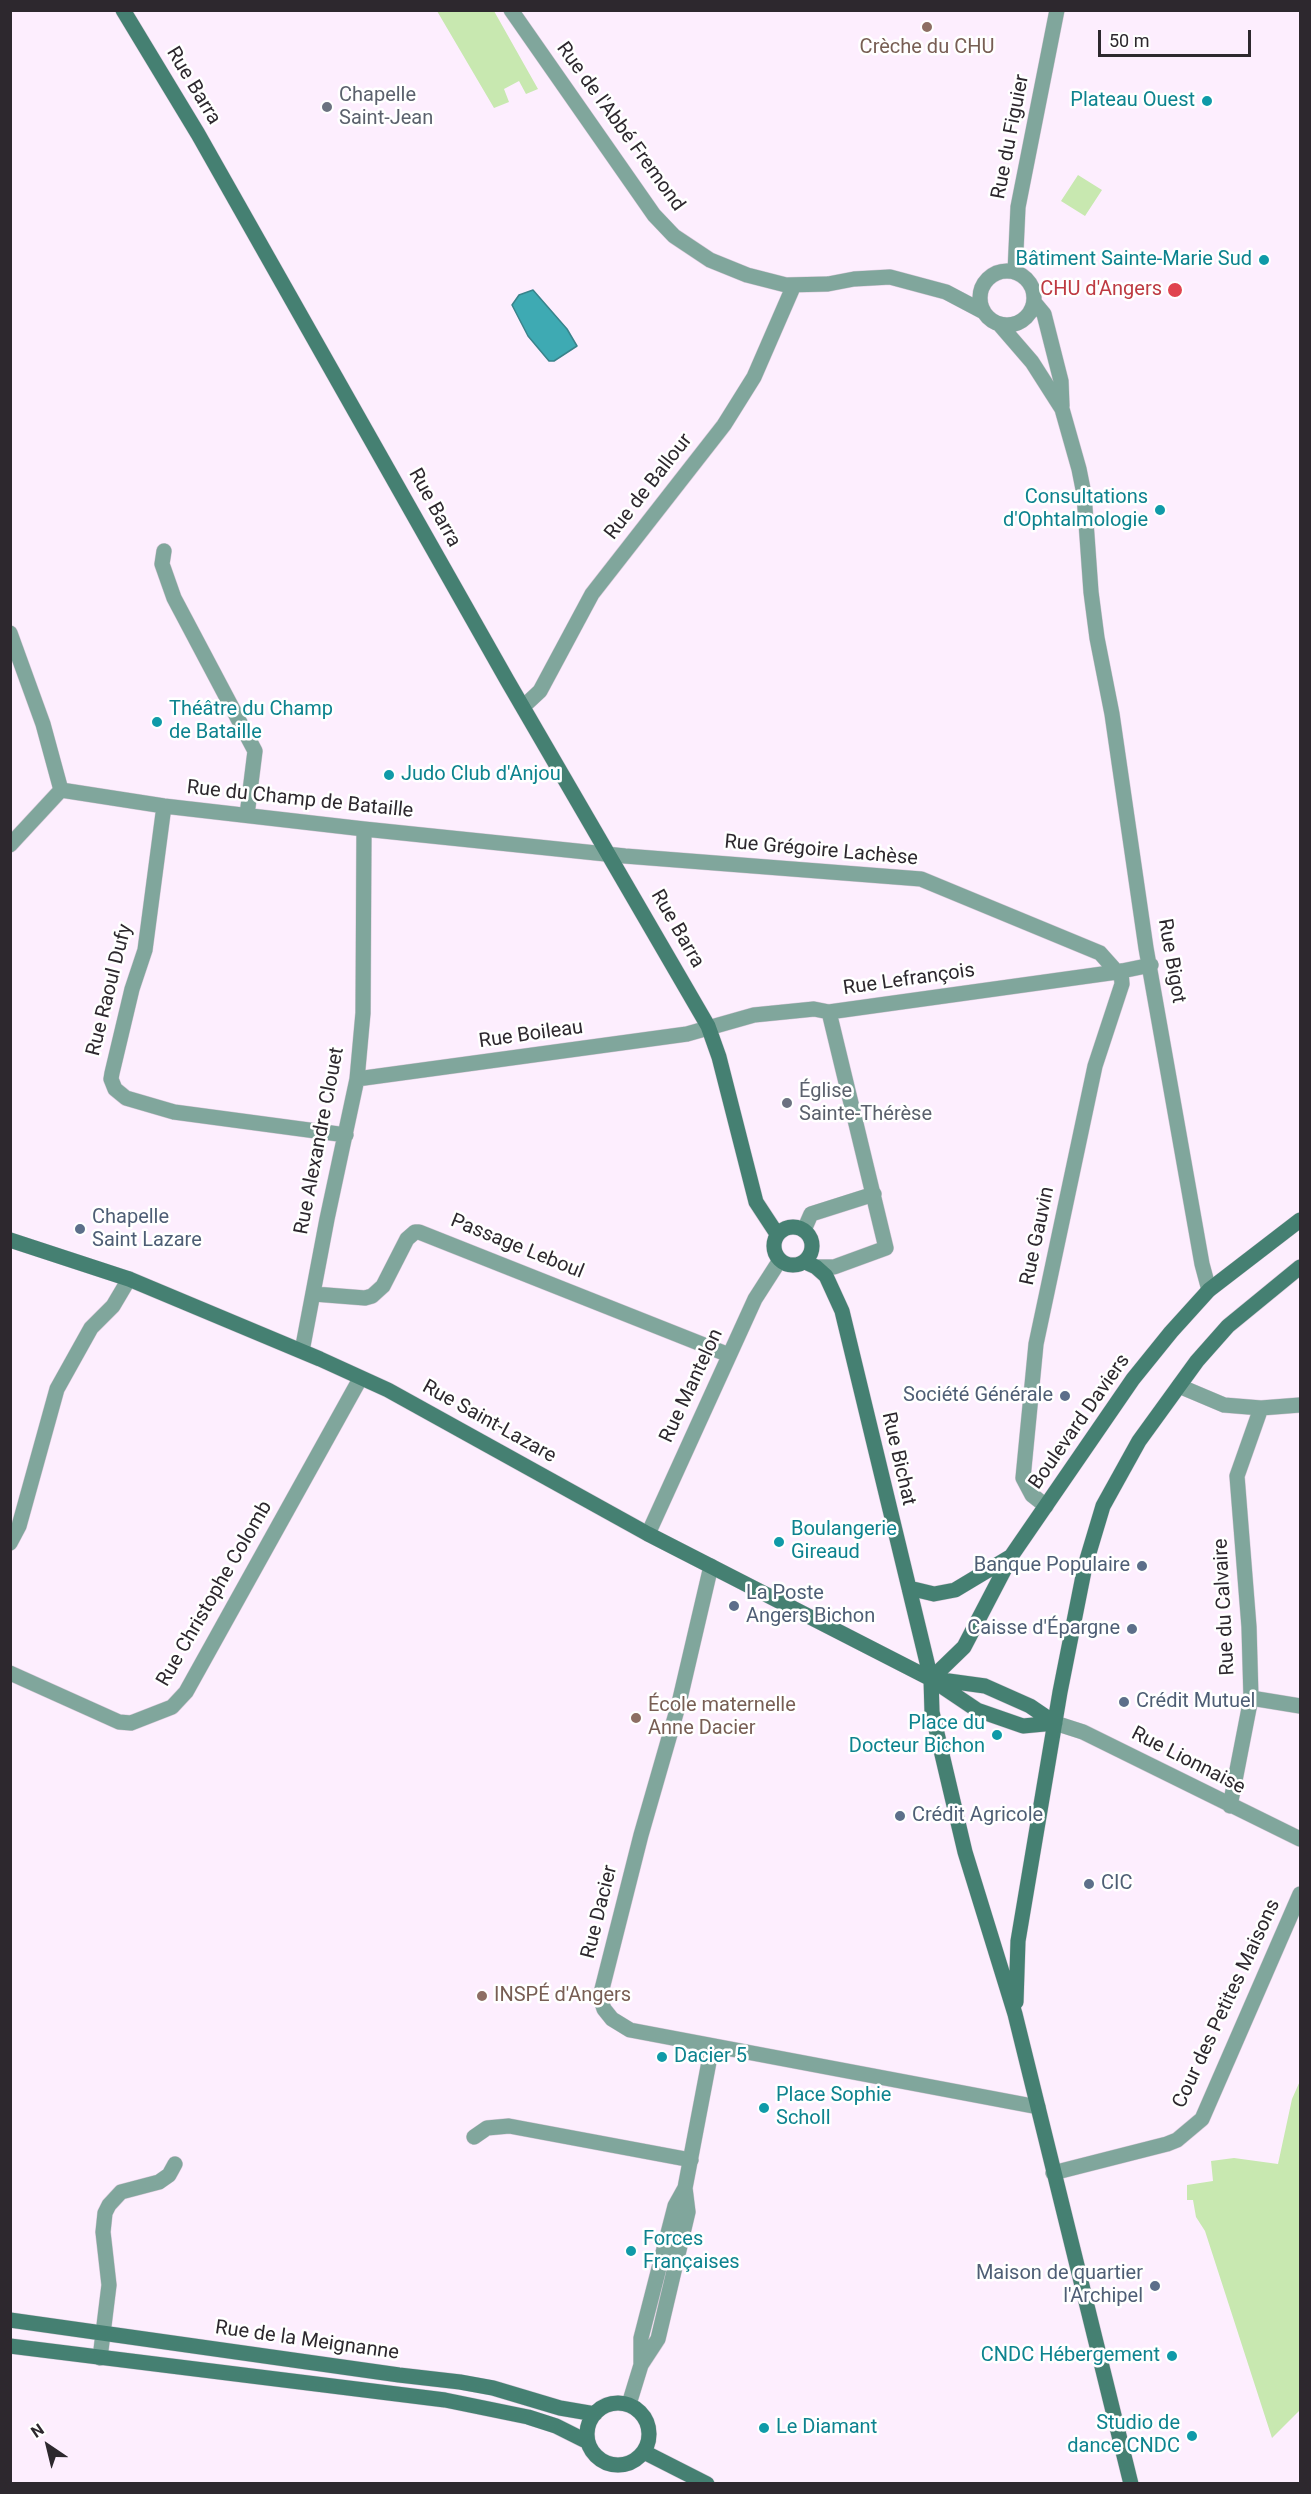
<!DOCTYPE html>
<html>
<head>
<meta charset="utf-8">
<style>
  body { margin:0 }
  #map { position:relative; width:1311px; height:2494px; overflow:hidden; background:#fdeefe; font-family:Roboto,sans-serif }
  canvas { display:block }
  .frame { position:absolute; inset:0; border:12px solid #2d282e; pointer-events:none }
  .north { position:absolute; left:18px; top:2416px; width:60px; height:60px; -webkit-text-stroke:4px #fff; paint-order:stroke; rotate:325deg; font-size:16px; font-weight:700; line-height:24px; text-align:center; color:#2d282e }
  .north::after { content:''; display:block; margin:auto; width:21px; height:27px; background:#2d282e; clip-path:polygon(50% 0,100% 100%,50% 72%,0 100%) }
  .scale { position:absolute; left:1098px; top:30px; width:153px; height:27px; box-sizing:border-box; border:3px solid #2d282e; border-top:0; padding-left:8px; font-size:18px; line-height:21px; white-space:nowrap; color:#2d282e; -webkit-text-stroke:4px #fff; paint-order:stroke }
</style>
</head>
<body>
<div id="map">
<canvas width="1311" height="2494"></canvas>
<div class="frame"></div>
<div class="north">N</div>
<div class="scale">50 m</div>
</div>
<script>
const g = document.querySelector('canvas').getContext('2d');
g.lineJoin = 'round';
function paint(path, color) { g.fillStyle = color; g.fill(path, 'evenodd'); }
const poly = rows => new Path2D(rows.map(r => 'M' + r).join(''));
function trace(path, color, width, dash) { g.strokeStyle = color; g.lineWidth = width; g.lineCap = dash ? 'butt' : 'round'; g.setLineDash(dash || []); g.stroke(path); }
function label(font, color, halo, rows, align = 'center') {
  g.font = font + ' Roboto,sans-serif'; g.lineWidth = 5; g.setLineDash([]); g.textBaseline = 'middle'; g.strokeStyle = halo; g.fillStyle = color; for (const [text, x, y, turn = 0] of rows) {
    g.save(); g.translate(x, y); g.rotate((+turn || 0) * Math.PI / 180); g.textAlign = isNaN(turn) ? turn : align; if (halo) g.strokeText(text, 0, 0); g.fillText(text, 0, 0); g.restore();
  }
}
paint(poly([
  [437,11,494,11,538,89,526,94,519,81,504,89,509,102,494,108],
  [1078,175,1102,190,1085,216,1061,201],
  [1300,2081,1300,2410,1272,2438,1205,2231,1196,2217,1193,2200,1187,2200,1187,2185,1213,2181,1211,2161,1234,2158,1278,2164,1292,2099]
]), '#c8e8b0');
const water = poly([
  [533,290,567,329,577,346,554,361,549,361,528,336,512,305,519,295,533,290]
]);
paint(water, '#3eaab3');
trace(water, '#39838b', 1.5);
const street = poly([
  [511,10,654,215,674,236,710,260,747,275,786,285,828,284,854,279,890,277,946,292,982,311],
  '980 298a27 27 0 1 1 54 0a27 27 0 1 1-54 0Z',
  [1015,272,1018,207,1057,10],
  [1034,302,1044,314,1061,381,1062,406],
  [1000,325,1032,362,1062,409,1079,469,1084,494,1091,592,1097,638,1112,714,1146,948,1202,1264,1209,1290],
  [164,551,162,564,174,598,255,751,247,815],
  [10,633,43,724,61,790],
  [524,706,540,691,592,594,724,425,754,377,794,285],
  [61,790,164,806,364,829,625,856,921,879,1100,953,1117,972,1151,965],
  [164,806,145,950,132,989,112,1073,111,1079,115,1089,126,1098,174,1112,346,1135],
  [10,845,61,790],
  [357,1079,687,1034,754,1015,814,1009,829,1012,1117,972],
  [804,1230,811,1214,874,1194],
  [816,1267,834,1267,886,1248,829,1012],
  [314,1294,365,1298,372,1296,383,1286,407,1239,415,1232,419,1232,729,1355],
  [302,1351,327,1219,357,1079,363,1013,364,829],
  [1179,1386,1224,1405,1261,1408,1300,1405],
  [1046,1506,1032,1495,1023,1478,1036,1344,1095,1066,1122,984,1121,971],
  [648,1534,755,1299,780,1260],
  [10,1543,19,1526,57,1389,91,1328,113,1306,129,1279],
  [711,1566,679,1703,641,1835,602,1989,602,2003,604,2009,612,2019,630,2030,1038,2107],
  [10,1673,119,1722,131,1723,172,1707,186,1692,360,1379],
  [1251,1698,1300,1706],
  [1055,1723,1083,1732,1300,1839],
  [1230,1806,1251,1698,1249,1627,1237,1476,1261,1408],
  [474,2137,487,2128,509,2126,691,2160],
  [1053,2173,1167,2144,1177,2140,1202,2119,1300,1894],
  [100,2358,109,2285,103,2232,105,2213,109,2205,121,2192,159,2182,169,2175,175,2164],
  [641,2365,658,2339,688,2212,685,2188],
  [629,2404,641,2365,641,2338,675,2206,685,2188,712,2046]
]);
const secondary = poly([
  [123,10,198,134,507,680,708,1026,719,1057,756,1202,777,1234],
  '774 1246a19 19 0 1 1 38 0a19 19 0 1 1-38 0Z',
  [10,1240,129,1279,320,1359,388,1390,648,1534,931,1679,977,1710,1023,1726,1055,1723],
  [805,1262,816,1267,826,1276,842,1311,931,1679,932,1712,965,1852,1015,2014,1131,2484],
  [909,1588,934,1594,955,1590,1010,1557],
  [931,1679,964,1647,1012,1555,1133,1379,1171,1332,1209,1290,1300,1220],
  [934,1679,985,1686,1030,1706,1055,1723],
  [1016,2002,1018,1941,1060,1692,1085,1566,1103,1506,1139,1441,1197,1361,1228,1326,1300,1267],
  [10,2320,399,2375,460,2382,493,2388,560,2408,595,2414],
  [10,2346,445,2400,528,2417,556,2426,588,2442],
  '587 2434a31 31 0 1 1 62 0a31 31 0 1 1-62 0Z',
  [644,2452,707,2484]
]);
trace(street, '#d8cad9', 16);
trace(secondary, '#d8cad9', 16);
trace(street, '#80a69c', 15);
trace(secondary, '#458072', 15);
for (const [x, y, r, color] of [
  [927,27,6,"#8d6e63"],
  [1207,101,6,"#0f9aa8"],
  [327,107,6,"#6b7280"],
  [1264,260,6,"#0f9aa8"],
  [1175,290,8,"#e0444e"],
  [1160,510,6,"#0f9aa8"],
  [157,722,6,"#0f9aa8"],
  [389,775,6,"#0f9aa8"],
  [787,1103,6,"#6b7280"],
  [80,1229,6,"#5c6f8a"],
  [1065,1396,6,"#5c6f8a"],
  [779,1542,6,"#0f9aa8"],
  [1142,1566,6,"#5c6f8a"],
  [734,1606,6,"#5c6f8a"],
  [1132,1629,6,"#5c6f8a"],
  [1124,1702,6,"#5c6f8a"],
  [636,1718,6,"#8d6e63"],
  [997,1735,6,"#0f9aa8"],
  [900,1816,6,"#5c6f8a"],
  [1089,1884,6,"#5c6f8a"],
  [482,1996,6,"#8d6e63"],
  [662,2057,6,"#0f9aa8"],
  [764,2108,6,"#0f9aa8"],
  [631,2251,6,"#0f9aa8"],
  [1155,2286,6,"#5c6f8a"],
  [1172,2356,6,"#0f9aa8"],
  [764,2428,6,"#0f9aa8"],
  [1192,2436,6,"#0f9aa8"]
]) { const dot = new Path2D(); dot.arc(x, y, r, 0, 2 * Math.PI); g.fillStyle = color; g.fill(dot); trace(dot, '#fff', 2); }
label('20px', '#785e54', '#fff', [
  ["Crèche du CHU",927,48,"center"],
  ["École maternelle",648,1706],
  ["Anne Dacier",648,1729],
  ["INSPÉ d'Angers",494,1996]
], 'left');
label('20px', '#2d282e', '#fff', [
  ["Rue Barra",193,86,59],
  ["Rue de l'Abbé Fremond",620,127,54],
  ["Rue du Figuier",1011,137,-79],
  ["Rue de Ballour",649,487,-52],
  ["Rue Barra",434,508,61],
  ["Rue du Champ de Bataille",300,800,6],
  ["Rue Grégoire Lachèse",821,851,5],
  ["Rue Barra",677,929,60],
  ["Rue Bigot",1171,961,80],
  ["Rue Lefrançois",909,980,-8],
  ["Rue Raoul Dufy",110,990,-76],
  ["Rue Boileau",531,1035,-8],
  ["Rue Alexandre Clouet",320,1141,-79],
  ["Rue Gauvin",1038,1236,-78],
  ["Passage Leboul",517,1247,22],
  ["Rue Mantelon",692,1386,-65],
  ["Rue Saint-Lazare",489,1422,29],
  ["Boulevard Daviers",1080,1422,-55],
  ["Rue Bichat",898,1459,77],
  ["Rue Christophe Colomb",215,1594,-60],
  ["Rue du Calvaire",1225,1607,-93],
  ["Rue Lionnaise",1188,1761,27],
  ["Rue Dacier",600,1912,-76],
  ["Cour des Petites Maisons",1227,2004,-65],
  ["Rue de la Meignanne",307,2341,8]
]);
label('20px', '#5b616d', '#fff', [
  ["Chapelle",339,96],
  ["Saint-Jean",339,119],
  ["Église",799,1092],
  ["Sainte-Thérèse",799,1115]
], 'left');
label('20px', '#0d838f', '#fff', [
  ["Plateau Ouest",1195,101,"right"],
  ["Bâtiment Sainte-Marie Sud",1252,260,"right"],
  ["Consultations",1148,498,"right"],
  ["d'Ophtalmologie",1148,521,"right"],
  ["Théâtre du Champ",169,710],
  ["de Bataille",169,733],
  ["Judo Club d'Anjou",401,775],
  ["Boulangerie",791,1530],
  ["Gireaud",791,1553],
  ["Place du",985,1724,"right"],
  ["Docteur Bichon",985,1747,"right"],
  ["Dacier 5",674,2057],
  ["Place Sophie",776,2096],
  ["Scholl",776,2119],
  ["Forces",643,2240],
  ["Françaises",643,2263],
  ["CNDC Hébergement",1160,2356,"right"],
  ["Studio de",1180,2424,"right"],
  ["dance CNDC",1180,2447,"right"],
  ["Le Diamant",776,2428]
], 'left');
label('20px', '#be3a42', '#fff', [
  ["CHU d'Angers",1162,290]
], 'right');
label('20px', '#4e5e75', '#fff', [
  ["Chapelle",92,1218],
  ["Saint Lazare",92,1241],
  ["Société Générale",1053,1396,"right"],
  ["Banque Populaire",1130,1566,"right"],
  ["La Poste",746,1594],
  ["Angers Bichon",746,1617],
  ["Caisse d'Épargne",1120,1629,"right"],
  ["Crédit Mutuel",1136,1702],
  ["Crédit Agricole",912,1816],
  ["CIC",1101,1884],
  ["Maison de quartier",1143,2274,"right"],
  ["l'Archipel",1143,2297,"right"]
], 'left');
</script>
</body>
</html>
